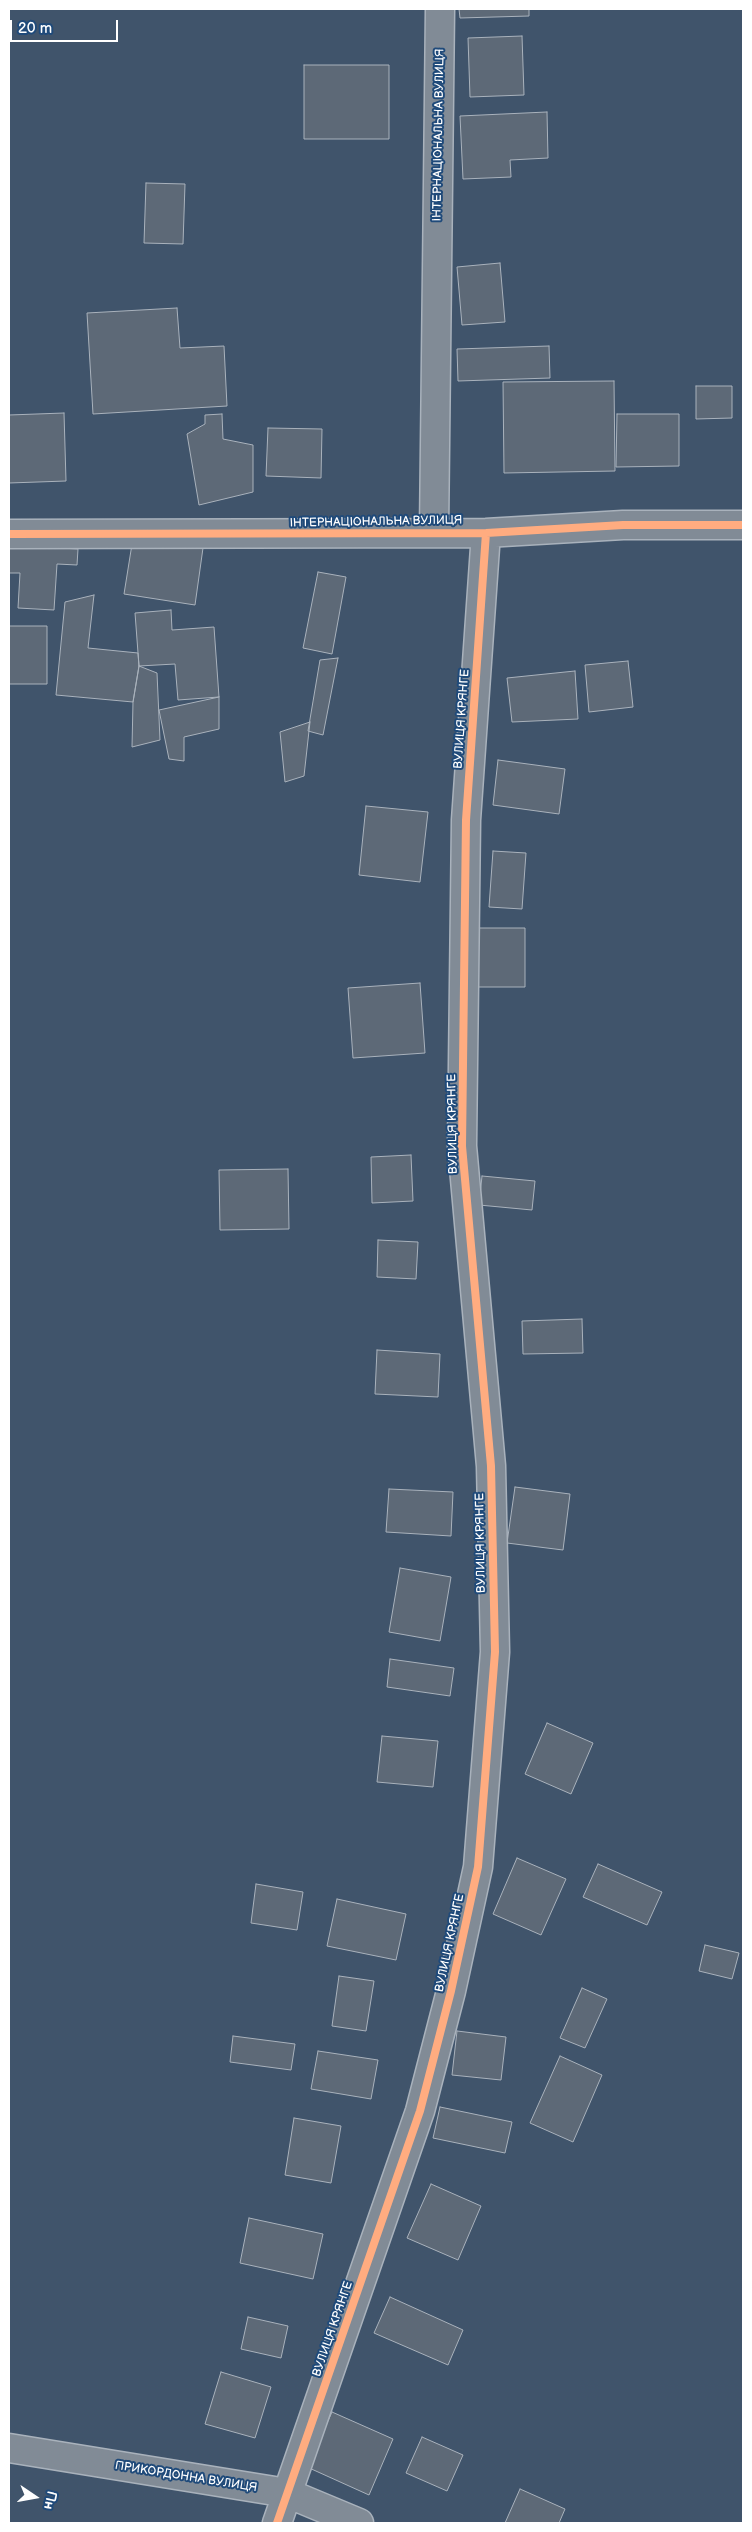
<!DOCTYPE html>
<html>
<head>
<meta charset="utf-8">
<style>
  body { margin:0 }
  #map { position:relative; width:752px; height:2532px; overflow:hidden; background:#40546b; font-family:"Balsamiq Sans",sans-serif }
  canvas { display:block }
  .frame { position:absolute; inset:0; border:10px solid #fff; pointer-events:none }
  .north { position:absolute; left:10px; top:2472px; width:50px; height:50px; -webkit-text-stroke:4px #1f4a7a; paint-order:stroke; rotate:102deg; font-size:14px; font-weight:700; line-height:20px; text-align:center; color:#fff }
  .north::after { content:''; display:block; margin:auto; width:18px; height:22px; background:#fff; clip-path:polygon(50% 0,100% 100%,50% 72%,0 100%) }
  .scale { position:absolute; left:10px; top:20px; width:108px; height:22px; box-sizing:border-box; border:2px solid #fff; border-top:0; padding-left:6px; font-size:15px; line-height:18px; white-space:nowrap; color:#fff; -webkit-text-stroke:4px #1f4a7a; paint-order:stroke }
</style>
</head>
<body>
<div id="map">
<canvas width="752" height="2532"></canvas>
<div class="frame"></div>
<div class="north">Пн</div>
<div class="scale">20 m</div>
</div>
<script>
const g = document.querySelector('canvas').getContext('2d');
g.lineJoin = 'round';
function paint(path, color) { g.fillStyle = color; g.fill(path, 'evenodd'); }
const poly = rows => new Path2D(rows.map(r => 'M' + r).join(''));
function trace(path, color, width, dash) { g.strokeStyle = color; g.lineWidth = width; g.lineCap = dash ? 'butt' : 'round'; g.setLineDash(dash || []); g.stroke(path); }
function label(font, color, halo, rows, align = 'center') {
  g.font = font + ' "Balsamiq Sans",sans-serif'; g.lineWidth = 4; g.setLineDash([]); g.textBaseline = 'middle'; g.strokeStyle = halo; g.fillStyle = color; for (const [text, x, y, turn = 0] of rows) {
    g.save(); g.translate(x, y); g.rotate((+turn || 0) * Math.PI / 180); g.textAlign = isNaN(turn) ? turn : align; if (halo) g.strokeText(text, 0, 0); g.fillText(text, 0, 0); g.restore();
  }
}
const building = poly([
  [459,9,529,9,529,16,460,18,459,9],
  [522,36,524,95,470,97,468,38,522,36],
  [304,65,389,65,389,139,304,139,304,65],
  [547,112,548,158,510,160,511,177,463,179,460,116,547,112],
  [146,183,185,184,183,244,144,243,146,183],
  [500,263,505,322,462,325,457,267,500,263],
  [177,308,180,348,224,346,227,406,93,414,87,313,177,308],
  [549,346,550,378,458,381,457,349,549,346],
  [614,381,615,471,504,473,503,382,614,381],
  [696,386,732,386,732,418,696,419,696,386],
  [64,413,66,481,9,483,9,415,64,413],
  [222,414,223,439,253,445,253,492,199,505,187,434,205,424,205,415,222,414],
  [617,414,679,414,679,466,616,467,617,414],
  [268,428,322,429,321,478,266,476,268,428],
  [133,538,203,548,195,605,124,594,133,538],
  [9,545,78,549,77,565,57,564,54,610,18,608,20,573,9,573,9,545],
  [318,572,346,577,332,654,303,648,318,572],
  [94,595,88,648,138,653,139,666,133,702,56,695,65,602,94,595],
  [171,610,172,630,214,627,219,697,178,700,175,664,139,666,135,613,171,610],
  [9,626,47,626,47,684,9,684,9,626],
  [338,658,323,735,308,731,320,660,338,658],
  [628,661,633,707,589,712,585,665,628,661],
  [139,666,157,673,160,740,132,747,133,702,139,666],
  [575,671,578,719,512,722,507,678,575,671],
  [219,697,219,729,184,737,184,761,169,759,159,710,219,697],
  [310,722,304,776,285,782,280,732,310,722],
  [498,760,565,769,559,814,493,805,498,760],
  [366,806,428,812,420,882,359,875,366,806],
  [493,851,526,853,522,909,489,907,493,851],
  [478,928,525,928,525,987,478,987,478,928],
  [420,983,425,1053,353,1058,348,988,420,983],
  [411,1155,413,1201,372,1203,371,1157,411,1155],
  [288,1169,289,1229,220,1230,219,1170,288,1169],
  [482,1176,535,1181,532,1210,479,1205,482,1176],
  [378,1240,418,1242,416,1279,377,1277,378,1240],
  [582,1319,583,1353,523,1354,522,1321,582,1319],
  [377,1350,440,1354,438,1397,375,1394,377,1350],
  [515,1487,570,1494,563,1550,507,1543,515,1487],
  [389,1489,453,1492,451,1536,386,1532,389,1489],
  [400,1568,451,1577,440,1641,389,1632,400,1568],
  [390,1659,454,1668,450,1696,387,1687,390,1659],
  [547,1723,593,1743,571,1794,525,1774,547,1723],
  [382,1736,438,1741,433,1787,377,1782,382,1736],
  [517,1858,566,1879,541,1935,493,1914,517,1858],
  [598,1864,662,1892,647,1925,583,1897,598,1864],
  [256,1884,303,1892,297,1930,251,1923,256,1884],
  [337,1899,406,1914,396,1960,327,1946,337,1899],
  [705,1945,739,1953,732,1979,699,1971,705,1945],
  [339,1976,374,1981,366,2031,332,2026,339,1976],
  [582,1988,607,1999,585,2048,560,2038,582,1988],
  [457,2031,506,2037,501,2080,452,2075,457,2031],
  [233,2036,295,2044,291,2070,230,2062,233,2036],
  [318,2051,378,2060,371,2099,311,2089,318,2051],
  [560,2056,602,2075,573,2142,530,2123,560,2056],
  [440,2107,512,2122,505,2153,433,2138,440,2107],
  [294,2118,341,2126,331,2183,285,2175,294,2118],
  [431,2184,481,2206,458,2260,407,2238,431,2184],
  [249,2218,323,2234,313,2279,240,2263,249,2218],
  [390,2297,463,2330,448,2365,374,2333,390,2297],
  [248,2317,288,2326,281,2358,241,2349,248,2317],
  [221,2372,271,2387,255,2438,205,2424,221,2372],
  [332,2412,393,2439,369,2495,307,2467,332,2412],
  [422,2437,463,2455,447,2491,406,2473,422,2437],
  [520,2489,565,2509,559,2523,505,2523,520,2489]
]);
paint(building, '#5d6977');
trace(building, '#a9b2bc', 1);
const street = poly([
  [434,532,440,9],
  [9,534,486,533,623,525,743,525],
  [9,2448,287,2493,359,2523],
  [277,2523,420,2111,451,1991,478,1867,495,1652,491,1466,462,1146,466,820,486,533]
]);
trace(street, '#a9b2bc', 31);
trace(street, '#818b96', 28);
trace(poly([
  [9,534,486,533,623,525,743,525],
  [277,2523,420,2111,451,1991,478,1867,495,1652,491,1466,462,1146,466,820,486,533]
]), '#ffac80', 8);
label('12px', '#fff', '#1f4a7a', [
  ["ІНТЕРНАЦІОНАЛЬНА ВУЛИЦЯ",439,135,-89],
  ["ІНТЕРНАЦІОНАЛЬНА ВУЛИЦЯ",376,522,-1],
  ["ВУЛИЦЯ КРЯНГЕ",462,719,-86],
  ["ВУЛИЦЯ КРЯНГЕ",453,1124,-91],
  ["ВУЛИЦЯ КРЯНГЕ",481,1543,-91],
  ["ВУЛИЦЯ КРЯНГЕ",450,1943,-78],
  ["ВУЛИЦЯ КРЯНГЕ",333,2329,-71],
  ["ПРИКОРДОННА ВУЛИЦЯ",186,2477,9]
]);
</script>
</body>
</html>
